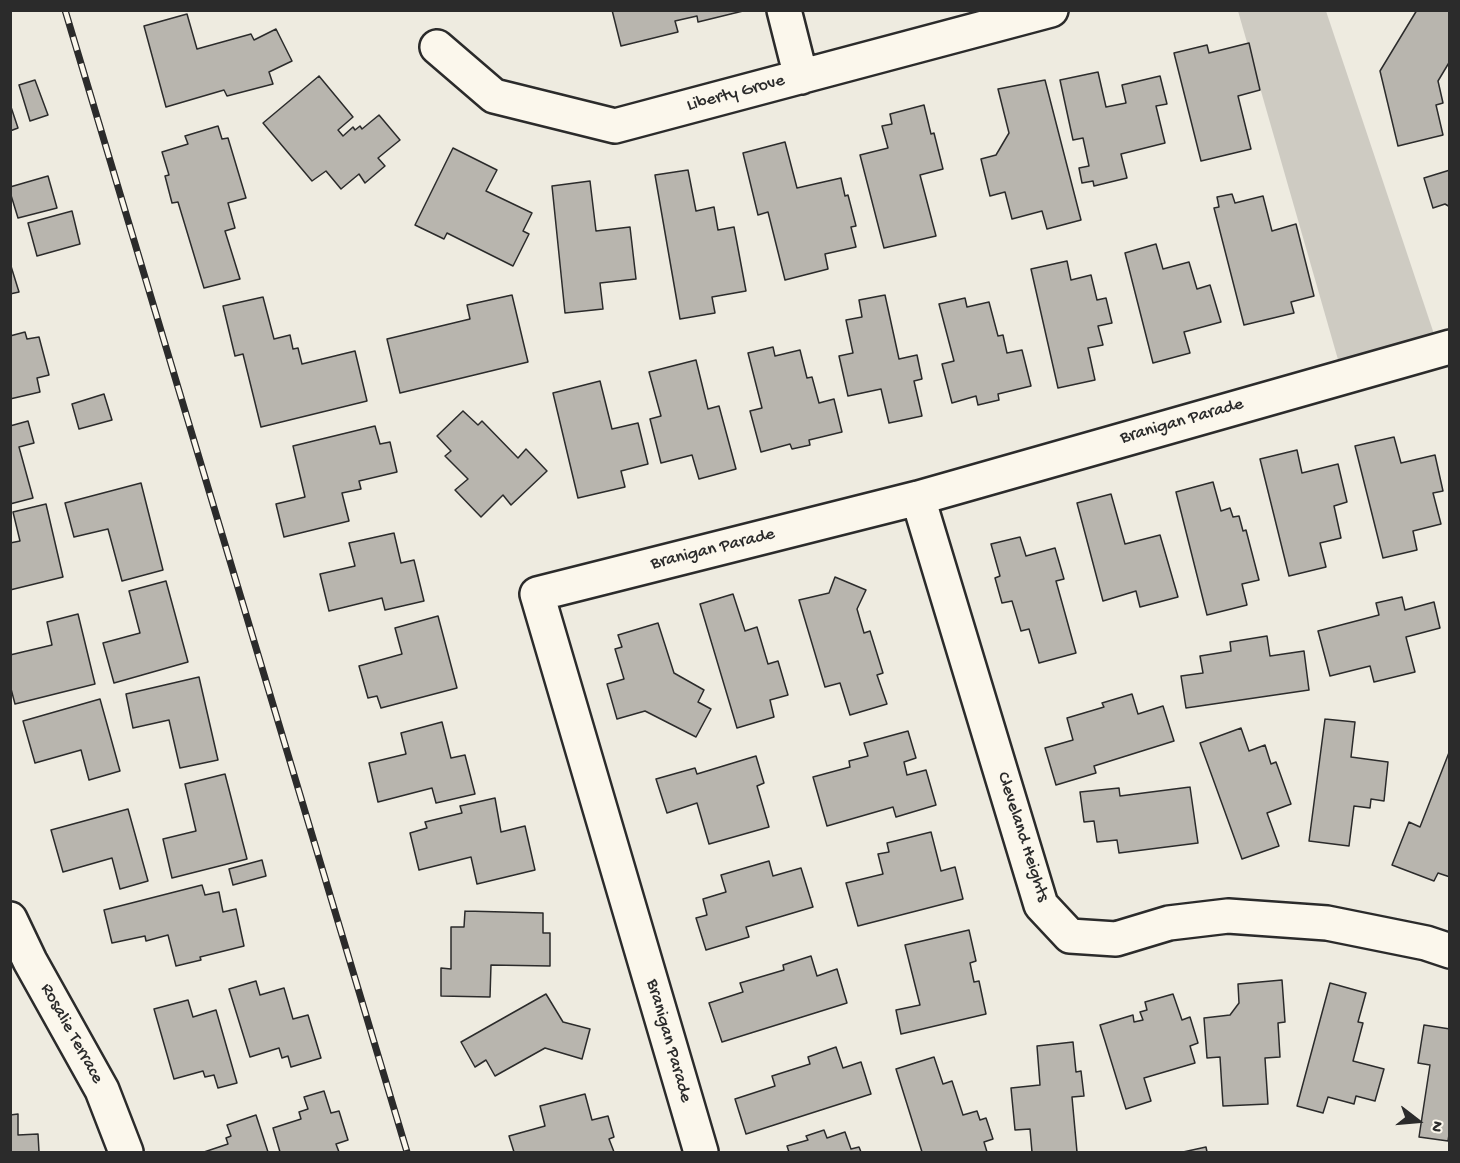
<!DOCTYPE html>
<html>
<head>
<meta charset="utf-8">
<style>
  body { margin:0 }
  #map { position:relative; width:1460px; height:1163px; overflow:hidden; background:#eeebe0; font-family:"Gochi Hand",sans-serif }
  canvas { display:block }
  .frame { position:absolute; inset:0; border:12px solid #2b2b2b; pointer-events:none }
  .north { position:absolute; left:1388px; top:1091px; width:60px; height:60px; -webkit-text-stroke:4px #fbf7ec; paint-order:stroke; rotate:106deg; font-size:16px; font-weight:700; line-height:24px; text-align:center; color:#2b2b2b }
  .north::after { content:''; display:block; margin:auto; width:21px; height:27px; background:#2b2b2b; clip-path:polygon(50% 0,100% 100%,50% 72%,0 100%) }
</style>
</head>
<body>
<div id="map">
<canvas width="1460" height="1163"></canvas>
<div class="frame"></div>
<div class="north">N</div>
</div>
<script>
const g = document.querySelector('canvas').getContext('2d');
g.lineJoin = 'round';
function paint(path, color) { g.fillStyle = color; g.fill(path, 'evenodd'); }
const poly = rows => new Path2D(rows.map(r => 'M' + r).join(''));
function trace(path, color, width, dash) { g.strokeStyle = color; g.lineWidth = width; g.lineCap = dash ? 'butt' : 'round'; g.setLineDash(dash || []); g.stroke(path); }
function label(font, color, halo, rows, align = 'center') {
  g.font = font + ' "Gochi Hand",sans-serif'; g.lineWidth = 6; g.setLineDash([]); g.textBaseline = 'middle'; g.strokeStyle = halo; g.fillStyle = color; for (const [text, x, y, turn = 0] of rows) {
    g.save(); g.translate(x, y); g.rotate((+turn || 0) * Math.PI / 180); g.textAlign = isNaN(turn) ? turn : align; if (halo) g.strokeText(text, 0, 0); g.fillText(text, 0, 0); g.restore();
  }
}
paint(poly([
  [1238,11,1326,11,1439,349,1343,377]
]), '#cecbc2');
const building = poly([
  [612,10,743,10,743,11,698,22,697,16,675,21,678,32,621,46,612,10],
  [1417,10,1450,10,1450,61,1438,81,1443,103,1436,105,1443,135,1398,146,1380,71,1417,10],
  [187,14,197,49,251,34,254,40,276,29,292,61,269,72,273,84,227,96,224,90,166,107,144,26,187,14],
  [1249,43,1260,90,1238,96,1251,149,1201,161,1174,53,1207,45,1209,53,1249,43],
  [1098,72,1106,107,1126,103,1122,85,1160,76,1167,104,1156,106,1165,143,1121,154,1127,178,1094,186,1093,181,1082,183,1079,168,1089,166,1083,138,1073,140,1060,80,1098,72],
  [319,76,353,117,338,130,343,136,353,127,355,130,360,126,362,129,379,115,400,140,378,158,385,166,365,183,359,174,341,189,326,171,312,181,263,123,319,76],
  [35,80,48,115,30,121,19,85,35,80],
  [1045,80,1081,220,1047,229,1042,211,1012,219,1005,192,990,196,981,159,996,155,1009,133,998,89,1045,80],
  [924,105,931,134,934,133,943,169,920,175,936,236,884,248,860,155,888,148,882,126,892,124,890,114,924,105],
  [11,107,18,128,10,131,10,107,11,107],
  [218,126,222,139,228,138,246,198,228,203,235,228,225,231,240,279,204,288,178,202,172,203,165,176,169,175,162,152,188,144,185,136,218,126],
  [785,142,797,188,841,178,845,196,848,195,856,226,851,227,856,247,825,254,828,269,785,280,768,212,758,215,743,153,785,142],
  [453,148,497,170,486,191,532,213,523,231,529,234,513,266,447,233,444,239,415,225,453,148],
  [688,170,696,211,714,207,718,230,734,227,746,291,712,297,715,313,680,319,655,175,688,170],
  [1450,170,1450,207,1445,204,1433,208,1424,178,1450,170],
  [48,176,57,208,18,218,10,192,10,187,48,176],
  [590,181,596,231,630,227,636,279,600,283,603,309,565,313,552,186,590,181],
  [1232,194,1235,203,1263,196,1272,231,1296,224,1314,296,1291,302,1294,313,1244,325,1214,208,1219,207,1217,197,1232,194],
  [72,211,80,244,37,256,28,223,72,211],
  [1156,244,1163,269,1189,262,1197,289,1210,285,1221,322,1184,332,1190,353,1153,363,1125,253,1156,244],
  [1067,261,1071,280,1091,275,1097,300,1106,298,1112,323,1098,326,1103,345,1088,348,1095,380,1058,388,1031,269,1067,261],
  [10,263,19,292,10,294,10,263],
  [512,295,528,362,400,393,387,339,470,319,467,305,512,295],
  [885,295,899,359,917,355,922,379,914,381,922,416,889,423,881,389,848,396,839,356,853,353,846,320,862,317,859,300,885,295],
  [263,297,274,339,290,335,293,349,298,348,302,364,355,351,367,401,261,427,243,354,235,356,223,306,263,297],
  [965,298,967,307,989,302,998,336,1003,335,1007,353,1022,350,1031,386,998,394,999,400,978,405,976,396,952,403,942,364,954,361,939,304,965,298],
  [25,332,27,339,39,337,49,375,37,378,40,392,10,399,10,336,25,332],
  [773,347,775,356,800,350,807,378,812,377,819,403,834,399,842,432,809,440,810,445,792,449,790,444,761,452,750,411,762,408,748,353,773,347],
  [696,360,708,409,719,406,736,469,699,479,692,455,661,463,650,419,661,416,649,372,696,360],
  [600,381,612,429,638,423,648,464,621,471,625,487,578,498,553,393,600,381],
  [104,394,112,420,79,429,72,404,104,394],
  [463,411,478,425,482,421,518,458,526,449,547,471,511,505,503,495,481,517,455,490,468,479,445,456,451,451,437,436,463,411],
  [28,421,34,443,19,447,33,498,10,504,10,426,28,421],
  [375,426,380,444,390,442,397,472,359,481,361,489,342,493,349,521,284,537,276,504,305,497,293,446,375,426],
  [1394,437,1401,463,1435,455,1443,491,1433,493,1441,524,1413,531,1417,550,1383,558,1355,446,1394,437],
  [1297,450,1302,473,1338,464,1347,502,1334,506,1341,538,1320,543,1326,567,1289,576,1260,459,1297,450],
  [1213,482,1221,511,1230,508,1233,517,1239,516,1243,531,1246,530,1259,580,1242,584,1247,605,1207,615,1176,492,1213,482],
  [141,483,163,570,122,581,108,529,74,537,65,503,141,483],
  [1111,494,1125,544,1160,535,1178,597,1140,607,1136,591,1103,601,1077,503,1111,494],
  [46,504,63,577,10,590,10,543,20,541,13,512,46,504],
  [394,533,401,563,414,560,424,601,385,610,382,598,329,611,320,574,355,566,349,543,394,533],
  [1020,537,1026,556,1055,548,1064,579,1056,581,1076,653,1039,663,1029,629,1021,631,1012,601,1002,603,995,578,1000,576,991,544,1020,537],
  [835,577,866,590,857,609,864,633,870,631,883,673,877,675,887,704,850,715,840,683,825,687,799,600,829,593,835,577],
  [166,581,188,662,114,683,103,643,140,633,129,591,166,581],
  [733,594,745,631,757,627,768,664,778,661,788,695,770,700,774,717,737,728,700,604,733,594],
  [1402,597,1405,610,1434,602,1440,628,1406,637,1415,672,1374,682,1370,666,1330,676,1318,631,1379,615,1376,603,1402,597],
  [78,614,95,684,15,704,10,685,10,655,52,645,47,622,78,614],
  [438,616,457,688,381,708,377,696,368,698,359,666,402,654,395,628,438,616],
  [658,623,674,673,704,690,698,702,711,709,696,737,645,711,617,719,607,684,624,679,615,649,622,647,618,635,658,623],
  [1267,636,1270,656,1304,651,1309,690,1186,708,1181,676,1203,673,1200,656,1231,651,1230,642,1267,636],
  [199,677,218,760,180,768,169,720,133,728,126,694,199,677],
  [1132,694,1138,714,1163,706,1174,741,1094,766,1096,773,1056,785,1045,748,1073,740,1067,718,1104,707,1102,703,1132,694],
  [100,699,120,771,89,780,81,750,35,763,23,721,100,699],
  [1325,719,1355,722,1351,757,1388,762,1384,801,1371,799,1370,808,1354,806,1349,846,1309,841,1325,719],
  [442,722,451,758,465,755,475,794,436,803,432,788,378,802,369,763,406,754,401,733,442,722],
  [1241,728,1249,751,1265,745,1271,764,1276,762,1291,804,1267,813,1279,846,1242,859,1200,743,1241,728],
  [908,731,916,758,904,762,907,775,926,770,936,805,896,817,893,807,827,826,813,777,850,767,849,761,868,756,864,743,908,731],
  [1450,750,1450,877,1438,873,1434,881,1392,865,1409,822,1420,827,1450,750],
  [756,756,764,783,757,786,769,827,709,844,697,803,667,813,656,779,695,768,697,774,756,756],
  [225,774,247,859,172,878,163,839,196,831,185,784,225,774],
  [1190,787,1198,843,1119,853,1117,840,1097,842,1094,821,1084,822,1080,792,1119,788,1120,796,1190,787],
  [495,798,501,832,525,826,535,870,477,884,471,857,419,870,410,833,427,828,425,822,462,813,460,806,495,798],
  [128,809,148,881,120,889,112,858,63,872,51,830,128,809],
  [931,832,941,871,955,867,963,899,858,926,846,883,883,874,878,854,889,852,887,843,931,832],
  [262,860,266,876,233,885,229,869,262,860],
  [769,861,773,876,801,868,813,907,746,927,749,937,706,950,696,918,707,915,703,899,726,892,721,875,769,861],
  [202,885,205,895,219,892,223,912,236,909,244,946,200,957,201,960,176,966,168,935,146,941,145,936,112,943,104,910,202,885],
  [465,911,543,913,543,933,550,933,550,966,491,965,490,997,441,996,441,968,451,969,451,927,464,927,465,911],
  [969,930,976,961,970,963,974,982,979,981,986,1014,901,1034,896,1010,920,1005,905,945,969,930],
  [811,956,817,976,837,969,847,1003,722,1042,709,1003,743,992,740,983,784,970,783,965,811,956],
  [1282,980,1285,1022,1278,1023,1280,1057,1265,1058,1268,1104,1223,1106,1220,1057,1207,1058,1204,1018,1230,1015,1239,1003,1238,984,1282,980],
  [256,981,260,995,284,988,293,1019,308,1015,321,1058,291,1067,288,1056,282,1058,279,1048,250,1057,229,989,256,981],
  [1330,983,1366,993,1358,1022,1363,1023,1353,1061,1384,1069,1375,1101,1356,1096,1354,1104,1328,1097,1323,1113,1297,1106,1330,983],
  [546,994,563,1022,590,1029,582,1059,545,1048,495,1076,486,1060,475,1067,461,1042,546,994],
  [1173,994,1182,1020,1190,1017,1198,1043,1190,1046,1195,1063,1144,1078,1151,1101,1126,1109,1100,1025,1133,1015,1134,1022,1143,1020,1140,1012,1147,1010,1145,1002,1173,994],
  [188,1000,193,1017,216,1010,237,1083,218,1088,214,1075,205,1077,203,1071,174,1079,154,1009,188,1000],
  [1424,1025,1450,1029,1450,1128,1448,1141,1419,1137,1430,1065,1418,1063,1424,1025],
  [1073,1042,1076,1072,1081,1071,1084,1096,1072,1097,1077,1152,1032,1152,1030,1129,1015,1130,1011,1088,1040,1085,1037,1046,1073,1042],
  [836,1047,843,1068,861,1062,871,1094,746,1134,735,1099,775,1086,772,1076,810,1064,808,1057,836,1047],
  [934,1057,943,1084,952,1081,963,1115,977,1111,980,1120,986,1118,993,1139,984,1142,987,1152,922,1152,896,1069,934,1057],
  [324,1091,331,1113,339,1111,348,1140,336,1144,339,1152,280,1152,273,1128,301,1119,299,1112,308,1109,304,1097,324,1091],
  [585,1094,592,1120,608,1116,614,1137,609,1139,614,1152,514,1152,509,1136,545,1126,540,1106,585,1094],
  [18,1114,18,1135,38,1134,39,1152,10,1152,10,1115,18,1114],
  [256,1115,268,1152,204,1152,228,1144,226,1138,231,1136,227,1125,256,1115],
  [824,1130,827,1138,845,1132,851,1149,859,1147,861,1152,789,1152,787,1146,808,1140,806,1136,824,1130],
  [1206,1147,1207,1152,1183,1152,1206,1147]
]);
paint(building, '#b8b5ae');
trace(building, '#2b2b2b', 1.5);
const minor = poly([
  [784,10,801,77],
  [437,47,494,96,615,126,1051,10],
  [918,498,1041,905,1070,936,1116,939,1169,923,1228,916,1327,923,1426,943,1450,951],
  [10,919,30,961,102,1090,126,1152],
  [701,1152,537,594,918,498,1450,347]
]);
trace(minor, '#2b2b2b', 38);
trace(minor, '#fbf7ec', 33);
const rail = poly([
  [65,10,407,1152]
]);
trace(rail, '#2b2b2b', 7);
trace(rail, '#fbf7ec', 4.5, [14]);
label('18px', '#2b2b2b', '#fbf7ec', [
  ["Liberty Grove",736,94,-15],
  ["Branigan Parade",1182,422,-16],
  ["Branigan Parade",713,550,-14],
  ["Cleveland Heights",1022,837,72],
  ["Rosalie Terrace",71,1034,61],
  ["Branigan Parade",668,1041,74]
]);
</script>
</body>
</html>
